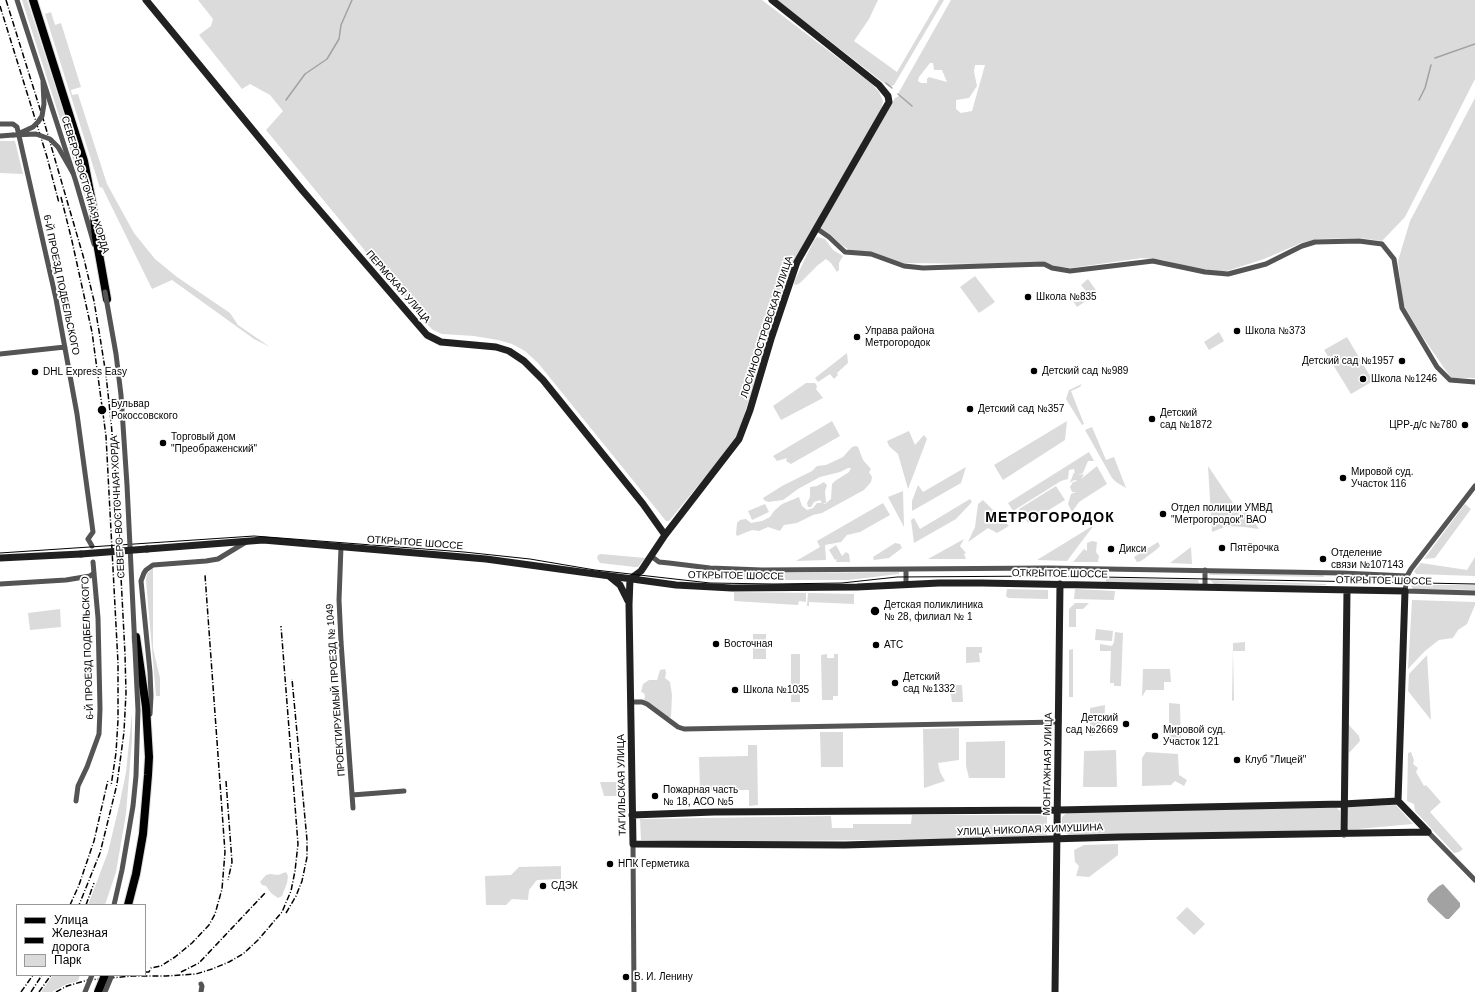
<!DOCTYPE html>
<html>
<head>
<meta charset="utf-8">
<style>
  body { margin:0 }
  #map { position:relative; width:1475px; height:992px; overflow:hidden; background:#fff; font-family:Helvetica,sans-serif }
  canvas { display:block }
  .legend { position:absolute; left:16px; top:904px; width:130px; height:72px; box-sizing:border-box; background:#fff; border:1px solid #999; margin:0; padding:5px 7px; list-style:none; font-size:12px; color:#000 }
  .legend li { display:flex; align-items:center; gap:8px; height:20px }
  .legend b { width:20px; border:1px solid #999 }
</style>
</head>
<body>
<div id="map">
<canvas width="1475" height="992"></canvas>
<ul class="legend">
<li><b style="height:5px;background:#000"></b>Улица</li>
<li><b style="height:5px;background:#000"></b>Железная дорога</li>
<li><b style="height:11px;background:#dbdbdb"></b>Парк</li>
</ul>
</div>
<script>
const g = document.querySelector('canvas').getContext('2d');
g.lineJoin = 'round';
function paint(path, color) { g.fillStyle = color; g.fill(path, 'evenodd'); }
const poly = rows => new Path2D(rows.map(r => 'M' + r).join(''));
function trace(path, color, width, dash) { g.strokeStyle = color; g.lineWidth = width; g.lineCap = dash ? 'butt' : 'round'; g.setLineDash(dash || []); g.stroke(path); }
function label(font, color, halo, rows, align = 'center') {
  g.font = font + ' Helvetica,sans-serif'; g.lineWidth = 3.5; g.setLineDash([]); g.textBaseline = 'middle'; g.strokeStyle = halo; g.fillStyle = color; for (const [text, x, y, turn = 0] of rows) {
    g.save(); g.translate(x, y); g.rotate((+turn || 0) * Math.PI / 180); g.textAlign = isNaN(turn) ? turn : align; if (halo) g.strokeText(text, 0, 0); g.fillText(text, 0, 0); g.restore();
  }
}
paint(poly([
  [22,0,27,0,76,151,87,203],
  [198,0,762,0,872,84,879,92,883,101,881,111,813,229,785,295,746,409,738,437,669,521,666,521,538,363,525,351,512,344,498,340,474,336,442,334,433,330,427,324,366,252,266,130,283,111,270,95,250,84,242,89,199,35,211,26,213,19],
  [777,0,878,0,869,19,854,41,897,72,939,0,944,0,894,85,889,87],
  [951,0,1475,0,1475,79,1405,217,1382,241,1360,238,1317,239,1301,243,1264,259,1227,271,1211,271,1192,268,1163,260,1142,258,1071,268,1053,267,1044,261,1034,263,995,264,903,263,851,251,843,246,832,236,819,228,895,98,899,96,899,92],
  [930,63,933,63,934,70,942,70,947,82,929,77,927,79,927,83,921,83,918,81,919,77],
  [975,65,985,65,972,111,961,113,956,109,956,100,969,98,977,86,974,72],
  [51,12,55,25,61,23,81,87,71,90,72,95,78,94,107,184,134,233,155,259,177,277,230,313,238,325,270,347,254,339,172,280,152,289,102,187,100,188,45,14],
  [1475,98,1475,378,1451,378,1420,333,1403,304,1398,261,1410,221],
  [0,141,15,141,23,174,0,173],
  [817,237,825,239,833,250,843,256,839,263,839,270,837,272,831,263,826,259,818,265,800,283,796,285,794,284,795,280,814,240],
  [975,276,995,302,979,313,960,287],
  [1088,279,1098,293,1077,307,1073,301,1086,291,1081,285],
  [1219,332,1224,341,1209,350,1204,342],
  [1347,337,1373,381,1351,394,1324,350],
  [847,353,848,363,837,373,838,375,834,379,830,374,818,382,815,378],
  [806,383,815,383,817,386,816,389,823,398,781,420,773,406],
  [1082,384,1080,387,1071,391,1084,424,1082,425,1066,399,1069,390],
  [832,421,840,436,791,464,786,461,787,458,777,461,773,456],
  [1067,421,1065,440,1003,480,994,465],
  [1092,427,1106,460,1114,457,1126,488,1116,482,1112,478,1085,430],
  [909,431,915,445,924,435,927,439,908,489,898,454,889,446,887,441],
  [856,446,858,447,863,460,871,469,869,472,872,477,871,482,864,490,822,513,813,515,797,523,784,525,780,531,768,527,759,531,752,530,737,536,736,534,737,523,740,520,746,519,751,523,762,521,770,517,774,511,782,504,799,497,802,506,807,510,813,508,817,503,822,503,820,500,814,502,811,507,808,507,807,503,810,497,810,487,817,486,824,482,827,485,825,491,826,503,823,503,825,504,831,499,832,484,835,481,849,472,851,468,848,468,840,472,820,477,798,489,783,500,768,502,764,500,763,498,782,486,812,471,817,466,826,465,843,457,852,447],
  [1089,452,1094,461,1088,461,1083,473,1078,475,1084,474,1081,479,1097,466,1107,484,1079,502,1072,512,1068,504,1071,494,1076,492,1072,492,1070,487,1073,482,1078,481,1074,480,1070,483,1074,472,1075,474,1074,469,1069,470,1068,479,1061,481,1013,511,1008,503],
  [1208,466,1241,515,1247,511,1259,529,1244,527,1227,526,1212,532],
  [966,467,961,483,912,511,912,501,918,485,923,492],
  [1056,486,1065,500,1028,523,1019,509],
  [903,491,904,527,888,497],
  [970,499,972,502,956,519,914,543,911,520,914,518,920,529],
  [983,500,1009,526,997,533,988,528,968,542,975,527,978,504],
  [883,503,890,515,860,532,847,535,841,542,825,545,826,560,796,561,820,547,817,541],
  [765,504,769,512,752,520,748,511],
  [1465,504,1471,509,1435,558,1424,559],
  [1094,525,1067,561,1037,560],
  [964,539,960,546,966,553,964,554,966,559,928,559],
  [1092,541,1097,542,1096,552,1099,556,1098,562,1073,562,1084,549,1087,551,1087,543],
  [1158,542,1160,546,1156,550,1141,561,1137,562,1134,557],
  [895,543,900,544,902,548,889,558,874,560,873,557],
  [836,545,842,556,846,552,849,554,850,562,836,562,837,559,835,560,829,550],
  [1191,547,1192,564,1170,563],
  [601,554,645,558,638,567,635,567,600,563,597,558,598,555],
  [1475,557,1475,576,1416,574,1414,571,1421,563,1467,570],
  [153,568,153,648,160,678,160,696,156,696,146,580,147,574],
  [706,571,761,573,899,572,899,574,848,580,716,580,700,578,700,575],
  [1210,573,1323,575,1324,577,1209,575],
  [1106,578,1198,580,1199,583,1106,582],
  [1210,580,1326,584,1326,585,1214,584],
  [1411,585,1475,585,1475,590,1415,589,1413,589],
  [1007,589,1048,590,1048,599,1008,598,1006,596],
  [1075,589,1115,591,1114,600,1074,599],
  [734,592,806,593,806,602,799,601,798,605,734,601],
  [808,593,854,594,854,604,809,602,809,606,807,606],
  [1412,600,1475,602,1475,605,1467,624,1458,630,1453,638,1439,640,1425,651,1408,669],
  [1075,603,1089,603,1083,609,1076,609,1076,627,1069,627,1069,609],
  [60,609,61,627,30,630,28,613],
  [1096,629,1113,631,1112,641,1095,640],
  [1115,632,1123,633,1121,686,1114,686,1114,683,1110,683,1111,651,1100,651,1100,644,1112,646,1114,642],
  [753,634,766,634,766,659,753,659],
  [1245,642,1245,651,1233,651,1234,700,1232,701,1233,643],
  [966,647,982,647,982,653,979,653,980,662,966,663],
  [1073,649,1073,697,1069,697,1069,650],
  [791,654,800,654,800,702,791,702],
  [827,654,827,658,834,658,834,654,838,654,838,696,833,696,833,700,822,700,821,655],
  [1427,655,1431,720,1408,691,1409,674],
  [665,669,666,673,665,678,670,682,672,695,671,717,667,717,643,702,645,697,644,693,641,692,643,684,649,680,657,680,660,670],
  [1143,669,1170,669,1171,682,1164,682,1164,690,1146,690,1142,697],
  [954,685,962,685,963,702,952,702,950,689],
  [1169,703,1180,704,1181,744,1169,744],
  [1105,705,1104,734,1093,733,1093,736,1090,736,1090,708],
  [132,713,132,739,126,814,116,872,105,905,88,905,108,852,120,802,126,772],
  [1348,724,1359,736,1360,741,1349,753],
  [959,728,959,760,938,763,940,772,945,781,924,788,923,729],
  [820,732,843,732,843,767,821,767],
  [1005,741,1005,778,969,778,966,766,966,742],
  [748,745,757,745,758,805,749,806,749,790,700,790,699,757,748,756],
  [1116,750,1117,787,1083,787,1084,751],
  [1146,752,1178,754,1179,775,1187,780,1184,786,1175,781,1171,785,1142,786,1142,758],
  [1411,752,1414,760,1413,764,1418,768,1416,772,1424,786,1426,785,1441,802,1430,812,1463,849,1459,852,1454,853,1415,811,1414,804,1407,801,1408,753],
  [600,782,618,782,621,784,621,794,619,796,604,796],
  [1396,805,1413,824,1346,830,1345,807],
  [1336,807,1340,811,1340,829,1338,830,1068,835,1062,830,1062,817,1068,812],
  [912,815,1047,815,1047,835,972,839,687,842,641,840,640,819,831,816,832,828,853,828,853,824,911,824],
  [1118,844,1118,855,1109,862,1089,877,1076,876,1079,866,1075,862,1074,850,1084,845],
  [561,866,561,879,537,880,529,890,528,900,512,899,506,905,486,905,485,876,511,875,519,867],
  [286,872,288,876,287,883,282,896,278,898,271,893,266,886,262,885,260,882,266,875,270,874,278,875],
  [1187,907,1205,924,1194,935,1176,918],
  [53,975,80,975,78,981,67,984,52,992,41,992]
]), '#dbdbdb');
paint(poly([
  [1443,884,1460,903,1460,907,1449,919,1446,919,1428,902,1427,899,1430,894,1439,886]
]), '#a2a2a2');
trace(poly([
  [1435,58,1475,44],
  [886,83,892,88],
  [898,94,912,106],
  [286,100,305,74,327,59,339,39,341,25,352,0],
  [1419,100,1425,88,1431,65]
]), '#a2a2a2', 1.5);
const primary = poly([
  [33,0,84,161,93,207,96,237,107,299],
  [128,905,136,874,143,834,148,775,149,757,146,707,136,637]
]);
trace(primary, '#dbdbdb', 10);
trace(poly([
  [17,0,76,182,94,244],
  [0,124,13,124,17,127,56,299,77,414,93,532,88,539],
  [0,136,13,135],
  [816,228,829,237,845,252,871,254,904,266,923,268,1044,264,1052,268,1070,271,1153,261,1205,272,1228,274,1266,264,1302,246,1315,242,1359,241,1382,244,1394,259,1402,308,1437,367,1450,380,1475,382],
  [0,354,65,347],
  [1475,486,1411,569,1407,576,1405,591,1475,593],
  [88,539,92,546],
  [341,547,339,600,341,642,353,808],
  [651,556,659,562,669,563,710,568,762,570,1048,568,1342,573,1407,576],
  [1205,570,1205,587],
  [0,584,66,580,90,576,94,573],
  [906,585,906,570],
  [631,702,642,702,647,704,678,727,684,729,1059,722],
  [150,714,151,696,150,672,141,581,144,573,146,570,153,565,206,561,218,559,246,542],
  [352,795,404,791],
  [76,801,78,786,87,767,99,734,100,709,98,618,93,562],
  [1428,832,1475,880],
  [633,844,634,992],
  [201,984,202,986,201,992]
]), '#545454', 5);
trace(poly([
  [146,0,302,190,427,335,441,342,496,347,509,351,524,361,543,380,643,504,665,535],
  [147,549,263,540,486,559,676,585,732,588,857,587,939,583,982,583,1405,591,1398,801],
  [0,558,81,554],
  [609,576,620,585,628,601],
  [630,579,629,605,633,844,845,845,1119,837,1428,832],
  [630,579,641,571,665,535,739,439,750,410,771,339,797,262,889,102,888,96,879,85,772,0],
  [1398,801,1428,832],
  [632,815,714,812,1058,810,1343,804,1398,801],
  [1344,834,1347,590],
  [1055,992,1060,584]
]), '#212121', 7);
trace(primary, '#000', 8);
trace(poly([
  [0,553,254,536,464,552,530,559,595,570,710,583,774,584,842,583,897,577,1048,576,1475,584]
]), '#000', 1);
trace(poly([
  [6,0,45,125,84,259,94,301,100,337,106,375,111,421,116,481,125,654,126,693,124,732,117,784,105,833,100,853,79,905],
  [0,6,47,157,59,203],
  [61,197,72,241,92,332,106,436,118,663,118,720,116,753,111,786],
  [226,781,232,862,228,880],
  [70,905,79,885,94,841,108,780],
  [86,905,94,883],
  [286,913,296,896,302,881,307,857,307,840,292,679],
  [145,972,149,972,151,968,161,966,175,957,192,943,209,925,215,914,222,889,225,852,205,575],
  [181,972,199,963,266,892],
  [21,992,33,975],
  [31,992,42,975],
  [39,992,51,975],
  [56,992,67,986,88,980,132,976,166,976,196,974,212,969,229,962,243,954,258,940,282,912,291,891,295,871,298,844,281,626]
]), '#000', 1.5, [6, 2, 1, 2]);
const primaryBridge = poly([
  [98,992,105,975]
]);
trace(primaryBridge, '#dbdbdb', 10, []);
trace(poly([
  [20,133,33,127,38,122,42,116,44,104,43,82],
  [13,135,36,134,50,139,58,147,73,173],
  [105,292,116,354,121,395,127,485,138,710,136,776,133,806,122,870,114,905],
  [85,992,92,975],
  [105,992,112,975]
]), '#545454', 5);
trace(poly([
  [81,554,147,549]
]), '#212121', 7);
trace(primaryBridge, '#000', 8);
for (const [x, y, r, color] of [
  [1028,297,4,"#000"],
  [1237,331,4,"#000"],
  [857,337,4,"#000"],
  [1402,361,4,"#000"],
  [1034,371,4,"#000"],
  [35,372,4,"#000"],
  [1363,379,4,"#000"],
  [970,409,4,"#000"],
  [102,410,5,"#000"],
  [1152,419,4,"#000"],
  [1465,425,4,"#000"],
  [163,443,4,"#000"],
  [1343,478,4,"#000"],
  [1163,514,4,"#000"],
  [1222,548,4,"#000"],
  [1111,549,4,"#000"],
  [1323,559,4,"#000"],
  [875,611,5,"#000"],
  [716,644,4,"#000"],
  [876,645,4,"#000"],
  [895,683,4,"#000"],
  [735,690,4,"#000"],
  [1126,724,4,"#000"],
  [1155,736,4,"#000"],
  [1237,760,4,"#000"],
  [655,796,4,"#000"],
  [610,864,4,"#000"],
  [543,886,4,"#000"],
  [626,977,4,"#000"]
]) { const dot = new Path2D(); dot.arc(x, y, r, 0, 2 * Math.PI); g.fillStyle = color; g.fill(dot); trace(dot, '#fff', 1.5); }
label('10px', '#000', '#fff', [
  ["СЕВЕРО-ВОСТОЧНАЯ ХОРДА",85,185,73],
  ["6-Й ПРОЕЗД ПОДБЕЛЬСКОГО",61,285,78],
  ["ПЕРМСКАЯ УЛИЦА",398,287,49],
  ["ЛОСИНООСТРОВСКАЯ УЛИЦА",767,327,-72],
  ["СЕВЕРО-ВОСТОЧНАЯ ХОРДА",118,507,-93],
  ["ОТКРЫТОЕ ШОССЕ",415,543,4],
  ["ОТКРЫТОЕ ШОССЕ",1060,574,1],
  ["ОТКРЫТОЕ ШОССЕ",736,576,1],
  ["ОТКРЫТОЕ ШОССЕ",1384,581,1],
  ["6-Й ПРОЕЗД ПОДБЕЛЬСКОГО",88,648,-92],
  ["ПРОЕКТИРУЕМЫЙ ПРОЕЗД № 1049",336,690,-94],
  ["МОНТАЖНАЯ УЛИЦА",1048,764,-89],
  ["ТАГИЛЬСКАЯ УЛИЦА",622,785,-91],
  ["УЛИЦА НИКОЛАЯ ХИМУШИНА",1030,830,-2]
]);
label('10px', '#000', '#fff', [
  ["Школа №835",1036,297],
  ["Управа района",865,331],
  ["Метрогородок",865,343],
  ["Школа №373",1245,331],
  ["Детский сад №1957",1394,361,"right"],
  ["Детский сад №989",1042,371],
  ["DHL Express Easy",43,372],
  ["Школа №1246",1371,379],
  ["Бульвар",111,404],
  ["Рокоссовского",111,416],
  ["Детский сад №357",978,409],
  ["Детский",1160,413],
  ["сад №1872",1160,425],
  ["ЦРР-д/с №780",1457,425,"right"],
  ["Торговый дом",171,437],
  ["\"Преображенский\"",171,449],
  ["Мировой суд.",1351,472],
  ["Участок 116",1351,484],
  ["Отдел полиции УМВД",1171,508],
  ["\"Метрогородок\" ВАО",1171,520],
  ["Пятёрочка",1230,548],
  ["Дикси",1119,549],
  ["Отделение",1331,553],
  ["связи №107143",1331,565],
  ["Детская поликлиника",884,605],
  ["№ 28, филиал № 1",884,617],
  ["Восточная",724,644],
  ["АТС",884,645],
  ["Детский",903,677],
  ["сад №1332",903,689],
  ["Школа №1035",743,690],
  ["Детский",1118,718,"right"],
  ["сад №2669",1118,730,"right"],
  ["Мировой суд.",1163,730],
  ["Участок 121",1163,742],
  ["Клуб \"Лицей\"",1245,760],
  ["Пожарная часть",663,790],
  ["№ 18, АСО №5",663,802],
  ["НПК Герметика",618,864],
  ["СДЭК",551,886],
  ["В. И. Ленину",634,977]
], 'left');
g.letterSpacing = '1px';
label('bold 14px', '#000', '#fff', [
  ["МЕТРОГОРОДОК",1050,518]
]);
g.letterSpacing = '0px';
</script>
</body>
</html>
